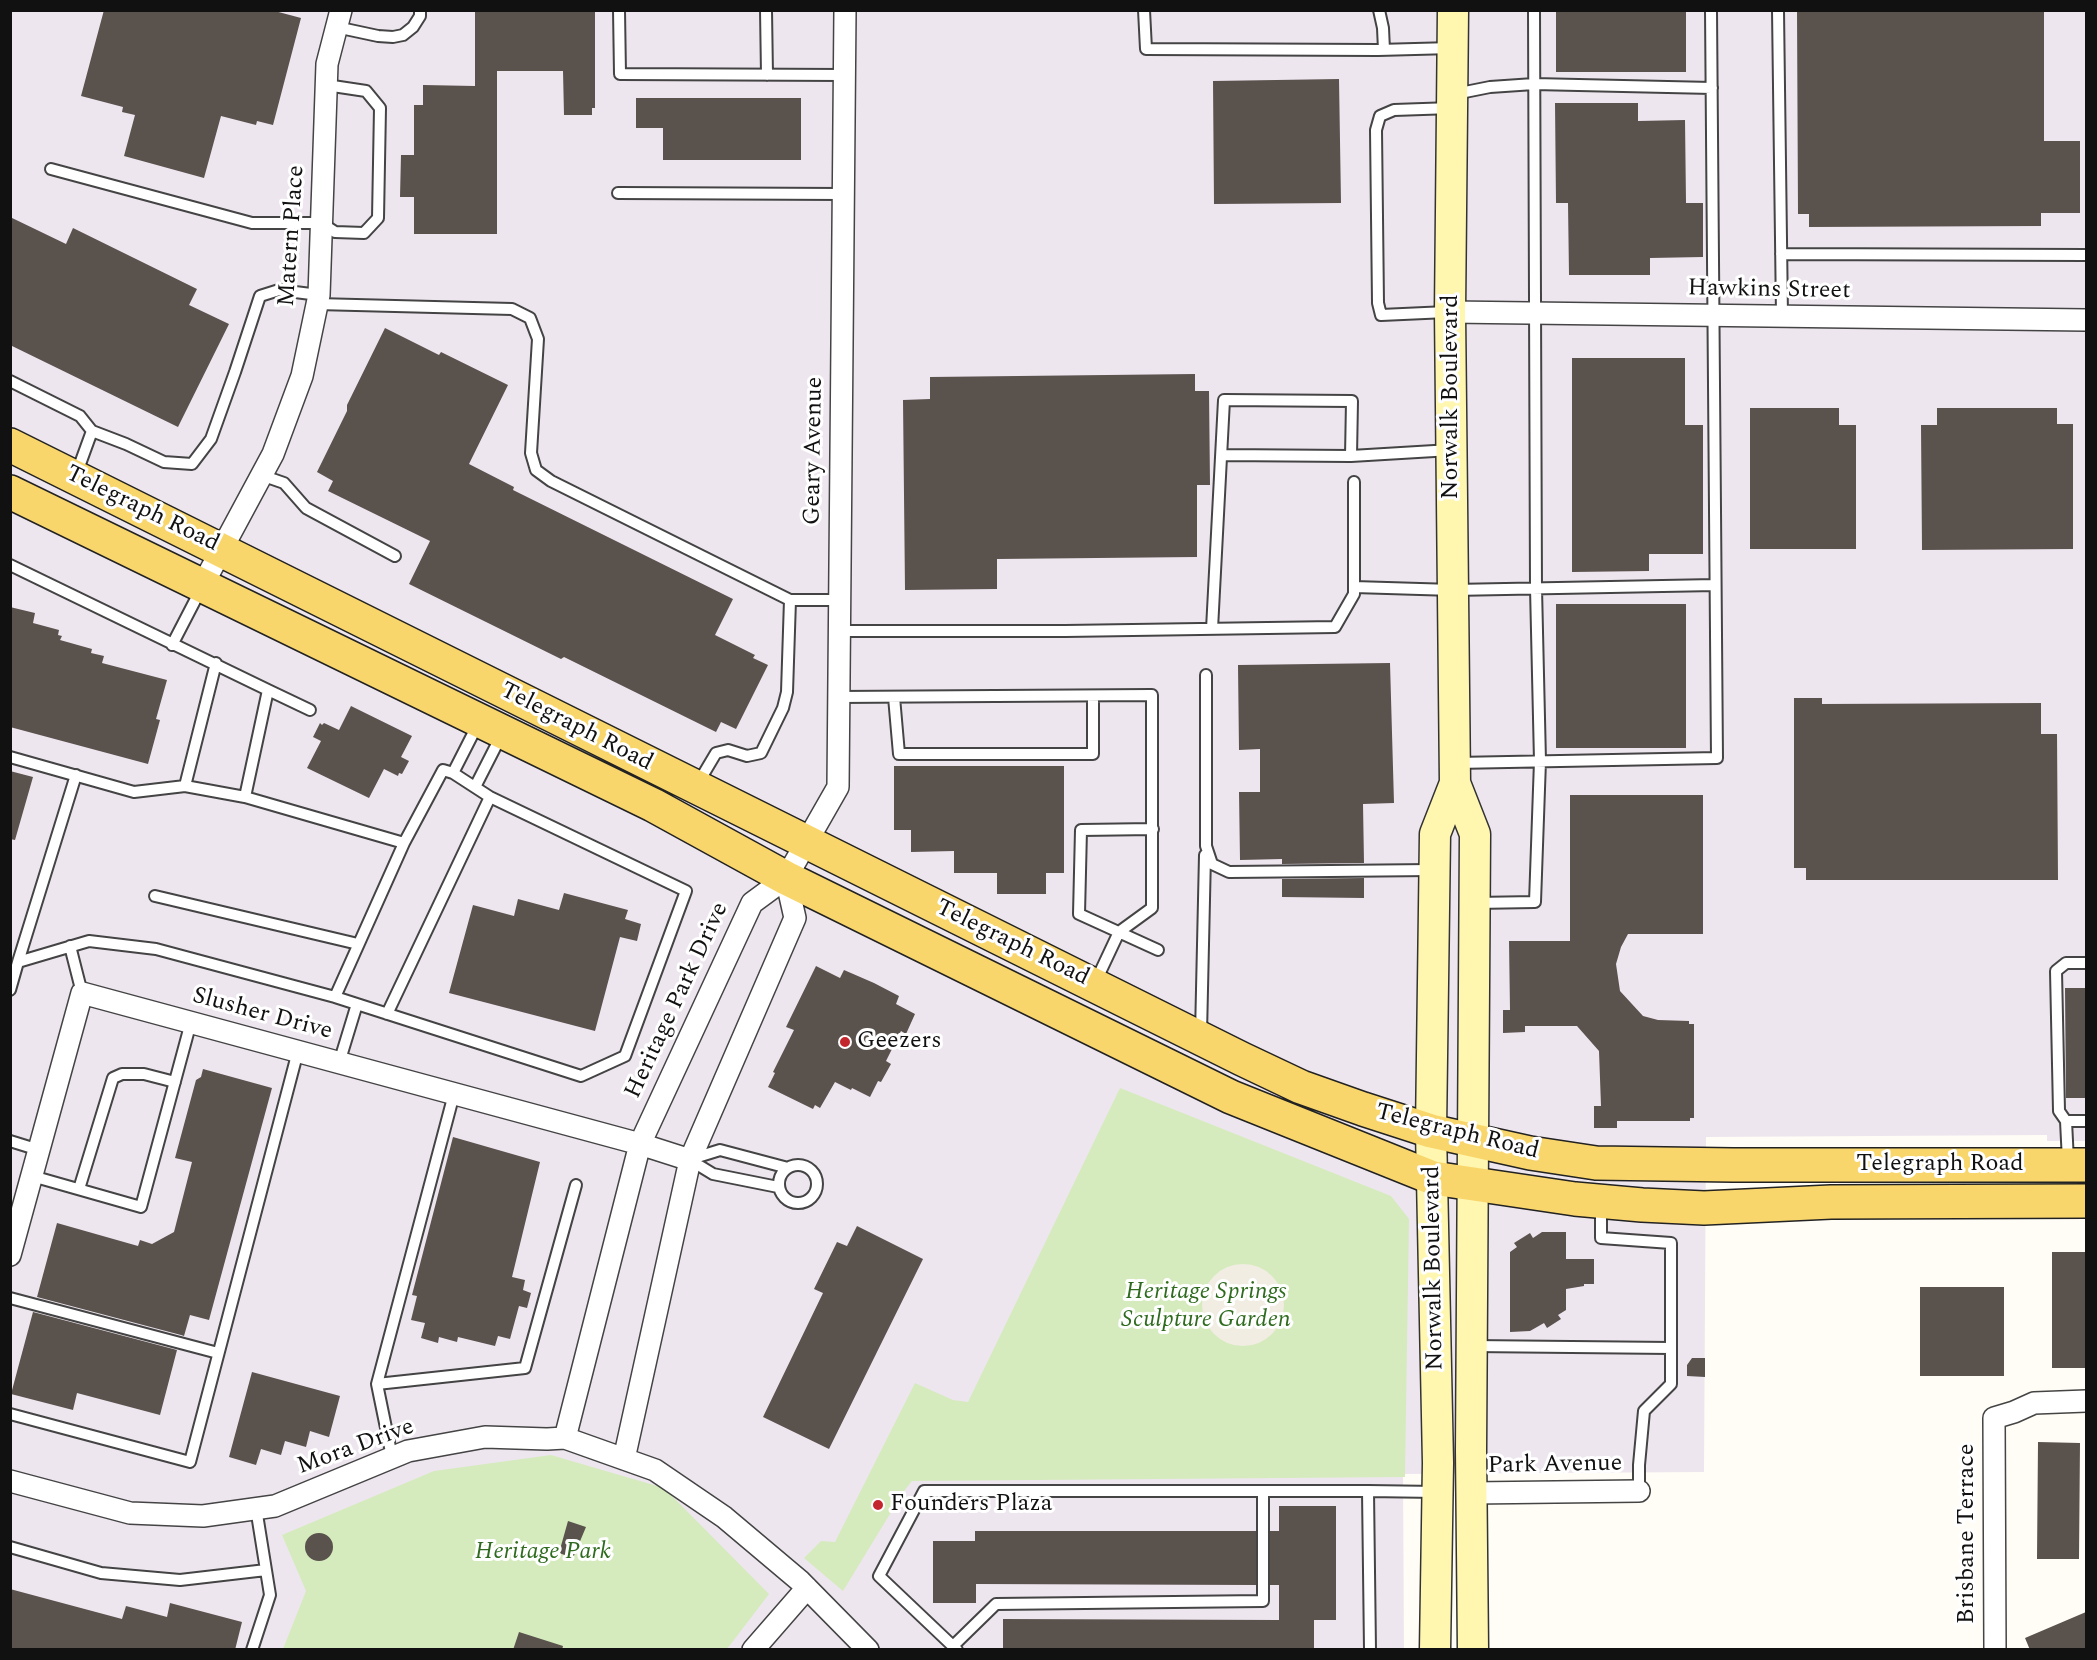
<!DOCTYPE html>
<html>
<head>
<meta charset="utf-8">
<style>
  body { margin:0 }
  #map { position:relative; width:2097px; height:1660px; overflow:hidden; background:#fffdf5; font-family:Spectral,serif }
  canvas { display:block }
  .frame { position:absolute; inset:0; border:12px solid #111; pointer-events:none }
</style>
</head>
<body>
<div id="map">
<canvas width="2097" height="1660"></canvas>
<div class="frame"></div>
</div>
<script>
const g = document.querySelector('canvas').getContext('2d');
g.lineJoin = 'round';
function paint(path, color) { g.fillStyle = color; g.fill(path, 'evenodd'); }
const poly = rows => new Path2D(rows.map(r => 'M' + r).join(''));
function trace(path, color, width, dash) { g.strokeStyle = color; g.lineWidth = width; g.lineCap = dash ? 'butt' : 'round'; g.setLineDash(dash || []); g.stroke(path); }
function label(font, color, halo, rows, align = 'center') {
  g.font = font + ' Spectral,serif'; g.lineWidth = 6; g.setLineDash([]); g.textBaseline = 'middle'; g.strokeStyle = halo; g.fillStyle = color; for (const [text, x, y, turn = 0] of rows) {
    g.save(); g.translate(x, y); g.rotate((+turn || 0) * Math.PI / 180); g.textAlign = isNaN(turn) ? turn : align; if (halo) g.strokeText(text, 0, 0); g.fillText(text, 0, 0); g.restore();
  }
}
paint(poly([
  [11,11,2086,11,2086,1141,2047,1141,2047,1135,1706,1137,1704,1472,1403,1474,1404,1649,11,1650]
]), '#eee6ef');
paint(poly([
  [1120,1088,1391,1196,1409,1219,1405,1477,912,1481,904,1491,843,1591,804,1558,821,1541,835,1542,915,1383,953,1400,968,1402],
  [551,1455,664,1488,769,1594,727,1649,283,1649,306,1591,282,1535,434,1471]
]), '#d5ebbd');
paint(poly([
  '1202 1305a41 41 0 1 1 82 0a41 41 0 1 1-82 0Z'
]), '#f1ede2');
paint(poly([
  [104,10,271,10,301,18,273,125,257,121,256,125,221,116,204,178,124,156,135,115,122,112,123,107,81,96],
  [475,10,595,10,595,108,592,108,592,115,564,115,563,71,497,71,497,234,414,234,414,197,400,197,401,155,414,155,414,105,423,105,423,85,475,86],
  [1556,10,1686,10,1686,72,1556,72],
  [1797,10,2044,10,2044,141,2080,141,2080,213,2041,213,2041,226,1809,227,1809,214,1798,214],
  [1339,79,1341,203,1214,204,1213,81],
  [636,98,801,98,801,160,663,160,663,128,636,128],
  [1555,103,1638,103,1638,121,1685,120,1686,203,1703,203,1703,257,1650,258,1650,275,1569,275,1568,203,1556,203],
  [10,217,66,244,73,228,197,289,189,305,229,324,178,427,10,345],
  [385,328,439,355,441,352,508,385,469,464,514,487,513,490,733,599,715,635,755,655,753,658,768,665,736,729,721,722,716,732,564,657,561,659,409,584,430,541,328,491,333,481,317,472,347,411,347,405],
  [1572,358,1685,358,1685,425,1703,425,1703,554,1649,554,1649,571,1572,572],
  [1195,374,1195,391,1209,391,1210,485,1197,485,1197,557,997,559,997,589,905,590,903,400,930,399,930,377],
  [1750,408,1839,408,1839,425,1856,425,1856,549,1750,549],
  [1937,408,2057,408,2057,424,2073,424,2073,549,1922,550,1921,425,1937,425],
  [1556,604,1686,604,1686,748,1556,748],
  [10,607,35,613,33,623,59,630,58,635,62,636,60,640,92,649,91,653,104,656,102,663,167,680,156,719,160,720,148,764,10,727],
  [1390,663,1394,803,1363,804,1364,863,1282,864,1282,859,1240,860,1239,792,1260,792,1260,749,1239,750,1238,665],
  [1794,698,1822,698,1822,704,2041,703,2041,734,2057,734,2058,880,1806,880,1806,868,1794,868],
  [351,706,412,736,401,757,409,761,402,774,399,773,398,776,384,769,369,798,307,768,321,741,313,737,320,723,322,725,324,723,339,730],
  [894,766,1064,766,1064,873,1046,873,1046,894,997,894,997,873,954,873,954,851,911,852,911,830,894,830],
  [10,771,33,777,15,840,10,839],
  [1570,795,1703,795,1703,934,1628,934,1621,947,1616,964,1620,991,1643,1016,1658,1020,1689,1021,1689,1024,1694,1024,1694,1118,1690,1118,1690,1121,1617,1121,1617,1128,1594,1128,1594,1106,1601,1106,1599,1051,1577,1026,1525,1026,1525,1032,1503,1033,1503,1010,1510,1010,1509,941,1570,941],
  [1364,878,1364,898,1282,897,1282,879],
  [564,893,628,910,625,919,641,924,637,941,620,937,595,1031,449,993,473,905,514,916,518,899,559,910],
  [816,966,840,978,844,970,874,983,899,996,896,1004,915,1014,906,1034,901,1031,886,1061,891,1064,881,1082,878,1081,870,1097,852,1088,851,1090,835,1082,820,1108,815,1105,813,1109,768,1087,775,1073,773,1072,794,1030,786,1027],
  [2065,988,2086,988,2086,1098,2066,1098],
  [203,1069,272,1088,209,1320,190,1315,184,1336,181,1335,37,1297,57,1223,138,1246,140,1240,152,1244,174,1232,192,1162,175,1158,196,1080,201,1077],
  [453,1137,540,1162,512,1277,525,1280,523,1290,531,1293,527,1308,519,1306,510,1339,498,1336,495,1346,458,1337,457,1342,439,1337,438,1343,421,1338,425,1323,411,1320,417,1296,412,1295],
  [857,1226,923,1259,829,1449,763,1417,823,1293,814,1289,837,1242,847,1246],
  [1542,1232,1566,1232,1566,1259,1594,1259,1594,1284,1584,1284,1584,1286,1566,1289,1566,1310,1558,1315,1561,1319,1547,1328,1544,1323,1530,1331,1510,1332,1510,1252,1517,1247,1514,1243,1530,1233,1533,1238],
  [2052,1252,2086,1252,2086,1368,2052,1368],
  [1920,1287,2004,1287,2004,1376,1920,1376],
  [33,1312,177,1350,160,1415,77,1393,73,1410,11,1394],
  [1692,1358,1705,1358,1705,1377,1687,1376,1687,1365],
  [252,1372,340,1396,329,1437,310,1431,306,1447,285,1441,281,1455,261,1449,256,1465,229,1457],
  [2038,1442,2080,1443,2079,1559,2037,1559],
  [1279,1506,1336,1506,1336,1620,1314,1620,1314,1650,1003,1650,1003,1619,1279,1620,1279,1585,1270,1585,1270,1531,1279,1531],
  [568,1521,586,1527,573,1558,559,1553],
  [975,1531,1256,1531,1256,1585,976,1584,976,1603,933,1603,933,1541,975,1541],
  '305 1547a14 14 0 1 1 28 0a14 14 0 1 1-28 0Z',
  [10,1589,122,1619,126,1606,167,1617,170,1603,242,1622,235,1650,10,1650],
  [2086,1612,2086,1650,2030,1650,2025,1638],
  [519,1632,563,1646,562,1650,513,1650]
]), '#5a524d');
const lane = poly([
  [619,10,620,74,844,75],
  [766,10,767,75],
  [1144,10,1146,49,1378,50,1452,48],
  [1379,10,1383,28,1384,50],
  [1778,10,1782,316],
  [336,27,378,36,393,37,403,35,413,27,420,16,420,10],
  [1455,94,1490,87,1534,84,1712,88],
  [51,169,252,223,321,223,335,232,364,233,378,218,380,108,366,91,326,85],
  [618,193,843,194],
  [1781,254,2086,255],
  [317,304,512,309,530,318,538,339,531,453,536,470,551,481,790,600,840,600],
  [1447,312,1381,315,1378,303,1376,130,1380,116,1394,110,1452,108],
  [10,381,80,416,92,431,76,475],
  [92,431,126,444,164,462,192,464,211,439,235,372,260,296,279,290,319,295],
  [1222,455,1351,456],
  [261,475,284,483,306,508,395,556],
  [10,565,268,690,245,797,404,843,335,997,156,949,89,941,18,962,10,990],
  [1354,587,1453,590,1715,585],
  [1212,629,1224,400,1352,401,1351,456,1451,450],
  [839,631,1065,631,1335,627,1354,594,1354,482],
  [172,645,201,589],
  [1206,675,1206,846,1212,864,1229,872,1432,870],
  [268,690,310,710],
  [838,697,1152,695,1152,908,1119,932,1095,983],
  [894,697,899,754,1093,754,1093,696],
  [10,757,134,792,185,786,245,797],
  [1456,763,1717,758,1711,10],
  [453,773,479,722],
  [697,785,716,753,728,750,747,756,761,753,783,708,787,692,790,600],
  [185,786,216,663],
  [475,787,501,736],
  [1153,829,1081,830,1079,914,1158,950],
  [155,896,358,944],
  [1475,903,1535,902,1540,761,1536,588,1534,10],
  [70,946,82,993],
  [18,962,76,775],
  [335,997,581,1076,625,1056,686,891,490,797,453,773,443,770,404,843],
  [387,1014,490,797],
  [1201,1034,1205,855],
  [339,1063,357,1004],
  [454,1094,377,1384,525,1368,576,1185],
  [2066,1121,2086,1121],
  [10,1141,39,1150],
  [691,1159,720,1150,788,1168],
  [690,1160,713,1174,778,1187],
  [2068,1161,2066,1121,2059,1111,2056,971,2066,963,2086,963],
  '779 1184a19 19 0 1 1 38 0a19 19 0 1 1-38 0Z',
  [32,1176,141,1207,191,1022],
  [79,1189,113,1078,122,1074,144,1074,175,1082],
  [1601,1204,1601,1238,1671,1243,1671,1348],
  [10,1298,218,1353],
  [1472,1346,1671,1348,1671,1384,1644,1411,1639,1465,1639,1491],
  [377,1384,392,1457],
  [10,1414,190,1462,298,1051],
  [1368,1491,1437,1492],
  [10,1547,101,1573,180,1580,266,1570],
  [953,1646,996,1604,1263,1601,1263,1491],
  [252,1650,270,1595,256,1508],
  [957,1650,879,1576,924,1491,1368,1491,1370,1650]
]);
const street = poly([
  [1450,312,2086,320],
  [202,586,273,454,302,376,319,295,327,64,341,10],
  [10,1255,82,993,640,1144,690,1160],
  [565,1438,640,1144,752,903,786,878,838,787,845,10],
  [624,1459,690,1160,795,918,786,878],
  [10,1481,130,1513,203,1516,275,1506,408,1451,485,1437,547,1439,565,1438,655,1470,724,1517,800,1581,868,1650],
  [1472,1493,1639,1491],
  [753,1650,807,1588],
  [1995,1650,1994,1418,2014,1412,2034,1403,2086,1401]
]);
const secondary = poly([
  [1453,10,1450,312,1455,783,1475,834,1471,1450,1473,1650],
  [1435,1650,1438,1463,1431,1131,1435,834,1455,783]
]);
const primary = poly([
  [10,445,1242,1059,1301,1087,1363,1109,1431,1131,1530,1153,1596,1163,1733,1165,2086,1165],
  [10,492,653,805,786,878,1231,1097,1433,1178,1575,1199,1642,1205,1704,1208,1831,1202,2086,1201]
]);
trace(lane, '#444', 14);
trace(street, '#444', 24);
trace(secondary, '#333', 33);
trace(primary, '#222', 36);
trace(lane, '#fff', 10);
trace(street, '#fff', 21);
trace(secondary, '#fff6b0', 30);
trace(primary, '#f9d66b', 33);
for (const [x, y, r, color] of [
  [845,1042,6,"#c4262e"],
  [878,1505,6,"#c4262e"]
]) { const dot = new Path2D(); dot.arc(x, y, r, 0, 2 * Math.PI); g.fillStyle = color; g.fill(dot); trace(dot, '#fff', 2); }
label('24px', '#111', '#fff', [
  ["Matern Place",293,236,-86],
  ["Hawkins Street",1769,291,1],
  ["Norwalk Boulevard",1452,397,-90],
  ["Geary Avenue",815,451,-89],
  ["Telegraph Road",142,510,26],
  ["Telegraph Road",576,728,27],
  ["Telegraph Road",1012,944,26],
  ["Heritage Park Drive",678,1001,-65],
  ["Slusher Drive",262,1015,15],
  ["Telegraph Road",1457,1133,14],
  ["Telegraph Road",1940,1165],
  ["Norwalk Boulevard",1435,1268,-91],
  ["Mora Drive",356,1448,-20],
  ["Park Avenue",1555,1466,-1],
  ["Brisbane Terrace",1968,1534,-90]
]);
label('24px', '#111', '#fff', [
  ["Geezers",857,1042],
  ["Founders Plaza",890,1505]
], 'left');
label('italic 24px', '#2f6b1f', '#fff', [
  ["Heritage Springs",1206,1293],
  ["Sculpture Garden",1206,1321],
  ["Heritage Park",543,1553]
]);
</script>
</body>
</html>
